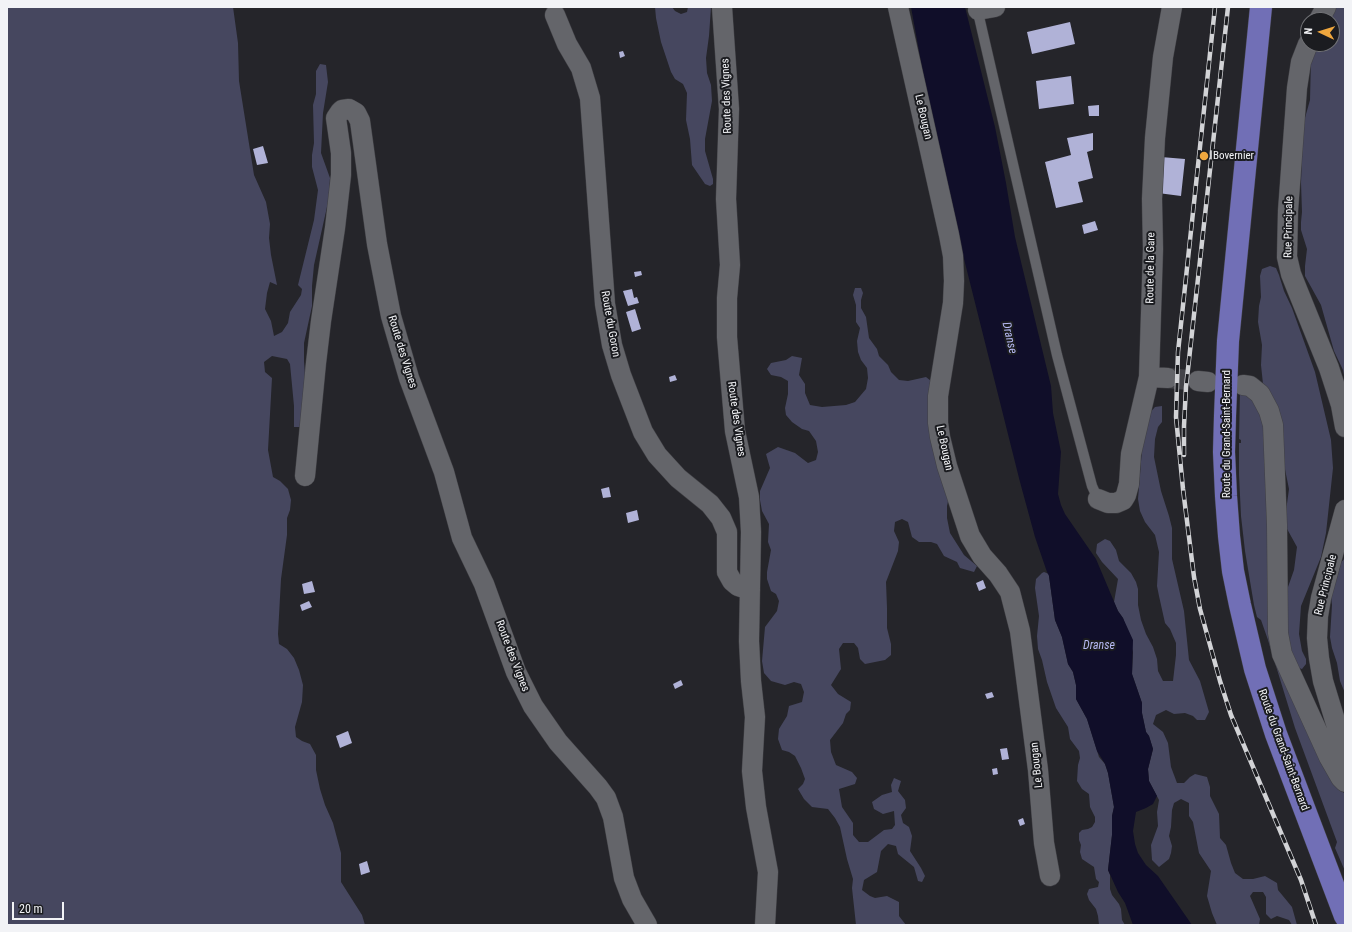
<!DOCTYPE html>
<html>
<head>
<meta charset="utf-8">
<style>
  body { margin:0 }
  #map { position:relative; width:1352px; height:932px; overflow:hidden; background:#25252a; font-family:"Roboto Condensed",sans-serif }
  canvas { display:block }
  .frame { position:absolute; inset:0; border:8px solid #f2f3f6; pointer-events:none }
  .north { position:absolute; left:1300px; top:12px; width:40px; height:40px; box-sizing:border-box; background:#1b1c20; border:1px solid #717276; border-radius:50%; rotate:274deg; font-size:11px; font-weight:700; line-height:16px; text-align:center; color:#f2f3f6 }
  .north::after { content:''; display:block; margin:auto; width:14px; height:18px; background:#efa73e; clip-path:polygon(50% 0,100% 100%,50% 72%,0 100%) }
  .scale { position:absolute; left:12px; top:902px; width:52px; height:18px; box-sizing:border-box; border:2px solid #f2f3f6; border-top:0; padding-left:5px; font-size:12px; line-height:14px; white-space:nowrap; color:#f2f3f6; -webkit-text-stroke:3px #1b1c20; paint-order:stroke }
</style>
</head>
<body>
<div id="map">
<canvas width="1352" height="932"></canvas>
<div class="frame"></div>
<div class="north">N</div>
<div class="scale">20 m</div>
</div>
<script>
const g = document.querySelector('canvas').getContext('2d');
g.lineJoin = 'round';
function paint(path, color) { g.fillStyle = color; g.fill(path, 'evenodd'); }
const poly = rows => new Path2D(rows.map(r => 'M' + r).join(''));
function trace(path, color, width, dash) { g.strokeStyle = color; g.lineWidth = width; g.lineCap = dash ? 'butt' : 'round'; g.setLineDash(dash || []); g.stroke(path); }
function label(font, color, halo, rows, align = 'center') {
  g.font = font + ' "Roboto Condensed",sans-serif'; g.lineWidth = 4; g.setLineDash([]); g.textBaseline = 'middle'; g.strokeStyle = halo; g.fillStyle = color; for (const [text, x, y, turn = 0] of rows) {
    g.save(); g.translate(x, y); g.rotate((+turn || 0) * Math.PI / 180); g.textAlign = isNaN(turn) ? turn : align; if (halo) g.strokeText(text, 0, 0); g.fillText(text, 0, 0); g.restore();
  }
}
paint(poly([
  [7,7,233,7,238,43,239,81,254,175,266,202,270,224,269,238,271,255,277,285,270,282,267,293,265,309,271,321,274,336,282,332,288,323,290,312,301,295,302,289,298,285,314,220,318,190,312,167,312,155,314,143,313,105,316,94,316,71,320,64,326,65,328,82,323,113,321,153,330,178,329,198,314,265,312,286,312,306,304,343,304,361,305,375,303,427,294,427,294,406,290,364,287,359,272,356,264,362,265,372,272,378,268,450,273,477,280,481,288,489,291,500,290,510,287,518,287,535,281,579,278,634,279,644,287,649,294,658,299,670,303,685,302,702,295,727,296,737,302,741,310,744,316,755,316,770,320,789,325,805,333,823,341,853,341,882,362,915,365,925,7,925],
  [655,7,672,7,675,11,681,14,687,12,688,7,711,7,709,36,706,58,707,73,711,85,712,101,705,139,705,151,713,179,713,184,710,186,705,184,692,165,690,139,686,120,687,93,683,84,675,79,671,72,661,42,656,18],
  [1332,7,1345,7,1345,380,1343,370,1334,351,1321,305,1305,276,1305,266,1307,249,1301,230,1301,222,1302,212,1301,183,1303,125,1310,100,1311,58,1316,44,1332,44,1332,20,1326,20],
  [1270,266,1276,268,1279,275,1284,291,1292,308,1315,372,1331,440,1333,468,1326,533,1321,557,1301,606,1299,634,1302,651,1306,659,1306,664,1302,669,1296,667,1289,660,1285,601,1288,587,1294,570,1297,547,1286,527,1286,511,1289,489,1279,440,1263,384,1261,365,1262,345,1258,322,1259,306,1261,297,1260,276,1262,269],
  [855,288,861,288,863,293,861,300,861,308,866,317,869,338,877,349,879,356,888,365,891,372,899,380,908,381,926,377,931,381,950,492,947,506,947,518,950,533,964,555,977,566,974,572,960,568,957,562,944,556,937,544,931,542,919,542,912,537,908,522,902,519,895,522,894,531,899,542,898,551,886,582,887,608,887,628,891,644,891,655,885,660,865,664,860,659,858,648,854,643,843,643,839,649,841,669,831,685,838,694,851,702,850,710,846,714,843,723,830,740,831,752,836,765,852,772,857,778,855,784,839,789,842,807,853,823,853,835,859,842,868,842,884,830,892,829,895,825,894,811,883,814,874,809,872,802,882,795,892,792,891,785,894,778,901,781,898,791,905,800,906,808,901,815,903,823,909,827,912,836,910,851,921,868,925,876,922,882,918,881,914,867,898,854,896,846,888,844,881,851,877,872,864,880,862,890,870,896,875,898,887,896,899,902,899,916,906,925,856,925,852,888,853,879,847,859,840,827,835,818,828,809,812,807,804,799,798,789,803,784,805,779,801,768,795,756,789,752,782,750,778,739,779,729,787,716,789,706,802,702,804,692,801,684,794,682,785,685,771,681,764,673,762,661,765,627,777,611,779,601,776,594,771,591,767,579,767,572,771,550,768,542,769,524,762,511,760,500,760,491,770,468,766,454,778,447,795,453,808,463,816,460,818,452,816,441,809,431,802,429,792,422,786,415,785,408,788,394,788,381,781,377,771,375,767,369,771,363,786,360,792,356,802,358,799,375,805,384,805,393,810,405,822,407,846,405,855,402,866,389,868,378,867,368,861,360,858,352,857,341,860,328,856,322,856,305,853,295],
  [1240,390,1247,392,1266,415,1273,619,1342,791,1345,794,1345,871,1335,848,1337,842,1295,728,1268,640,1261,620,1257,617,1254,605,1245,551,1241,516,1239,475,1239,443,1241,443,1241,440,1239,439],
  [1162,406,1162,422,1158,427,1155,439,1154,457,1161,491,1169,516,1172,528,1172,559,1184,611,1189,660,1200,681,1209,712,1205,720,1197,720,1193,716,1185,713,1174,714,1166,710,1156,715,1153,724,1163,732,1168,743,1171,767,1177,783,1184,783,1190,777,1195,774,1207,777,1210,787,1210,796,1219,814,1220,838,1226,845,1231,863,1235,873,1243,879,1253,879,1265,876,1277,883,1278,890,1292,907,1297,925,1292,925,1289,920,1277,916,1271,919,1266,914,1266,897,1263,892,1253,892,1250,896,1260,919,1259,925,1217,925,1212,913,1207,896,1211,871,1199,853,1193,822,1189,816,1189,803,1181,799,1174,803,1172,810,1171,827,1169,836,1172,846,1171,853,1169,859,1159,867,1152,860,1151,845,1158,826,1157,812,1159,800,1149,781,1148,769,1153,749,1149,736,1146,732,1142,713,1142,703,1132,674,1133,652,1123,618,1118,611,1114,602,1118,579,1102,562,1096,553,1097,544,1105,539,1110,541,1116,550,1119,561,1131,573,1136,582,1138,589,1138,605,1141,620,1146,634,1153,647,1157,659,1158,671,1163,681,1173,681,1176,655,1176,643,1170,629,1165,623,1159,596,1157,586,1159,552,1155,535,1145,522,1140,511,1138,499,1142,449,1147,416,1155,407],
  [1345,558,1345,693,1340,681,1337,663,1332,648,1330,637,1332,605,1330,588,1337,567],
  [1044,572,1049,574,1049,576,1055,620,1062,637,1068,664,1073,672,1076,685,1076,699,1087,719,1099,757,1105,764,1108,773,1114,807,1112,816,1112,835,1108,870,1110,875,1110,889,1112,895,1119,904,1121,909,1122,920,1125,925,1099,925,1098,916,1096,909,1089,900,1087,894,1089,889,1098,887,1099,882,1096,879,1094,867,1082,859,1080,852,1081,845,1079,840,1079,833,1082,830,1088,829,1092,827,1095,822,1095,817,1090,807,1089,794,1082,789,1077,781,1078,765,1080,758,1079,751,1070,739,1068,727,1056,708,1047,682,1042,660,1038,649,1037,636,1039,616,1035,588,1036,579,1042,573]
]), '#46475f');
paint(poly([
  [911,7,965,7,995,127,1006,183,1015,237,1051,386,1053,413,1061,452,1058,494,1061,505,1065,514,1096,559,1118,611,1123,618,1133,640,1132,674,1142,703,1142,713,1146,732,1149,736,1153,749,1148,769,1149,781,1157,796,1153,804,1146,808,1136,812,1133,831,1135,844,1138,853,1146,865,1158,876,1192,925,1133,925,1125,903,1118,892,1108,870,1112,835,1112,816,1114,807,1108,773,1105,764,1097,751,1087,719,1076,699,1076,685,1073,672,1068,664,1062,637,1055,620,1049,576,1047,572,1035,537,1020,482,951,207,927,95]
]), '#100e29');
paint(poly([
  [1070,22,1075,44,1032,54,1027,32],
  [623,51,625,56,620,58,619,52],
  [1071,76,1074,104,1039,109,1036,81],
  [1099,105,1099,116,1089,116,1088,106],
  [1093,133,1093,150,1087,152,1093,178,1078,182,1083,202,1056,208,1045,162,1071,155,1067,138],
  [263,146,268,163,257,165,253,149],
  [1161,157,1185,159,1181,196,1158,193],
  [1095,221,1098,230,1084,234,1082,225],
  [641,271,642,275,635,277,634,272],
  [632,289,634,298,637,297,639,303,628,306,623,291],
  [635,309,641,329,632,332,626,312],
  [675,375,677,380,670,382,669,377],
  [609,487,611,497,603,498,601,489],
  [637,510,639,520,628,523,626,513],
  [983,580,986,588,979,591,976,583],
  [312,581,315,592,304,594,302,584],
  [309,601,312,607,302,611,300,605],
  [681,680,683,685,675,689,673,684],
  [992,692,994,697,987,699,985,694],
  [348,731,352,743,340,748,336,736],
  [1007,748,1009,759,1002,760,1000,749],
  [997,768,998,774,993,775,992,769],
  [1023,818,1025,824,1020,826,1018,820],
  [367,861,370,872,361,875,359,864]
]), '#b0b2d7');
trace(poly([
  [1168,378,1198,381]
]), '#444449', 20, [20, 10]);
const lane = poly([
  [977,8,1057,355,1092,486,1098,499]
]);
const street = poly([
  [722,7,729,109,726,199,730,265,727,298,727,337,735,431,749,497,751,532,749,641,751,681,755,717,752,771,756,807,768,872,765,925],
  [898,7,949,235,953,256,954,281,953,303,938,396,938,423,940,437,947,466,970,536,982,556,998,574,1010,592,1020,631,1038,770,1044,843,1050,876],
  [978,10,995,7],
  [555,15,567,44,581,68,590,98,605,304,612,345,621,375,643,432,657,455,678,478,710,504,721,518,727,532,727,572,732,581,738,586,750,590],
  [1319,20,1326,7],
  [1308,44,1301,62,1297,88,1288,211,1287,257,1291,274,1297,289,1329,368,1341,405,1345,427],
  [1149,377,1168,378],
  [1198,381,1208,382],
  [1243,385,1250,386,1260,394,1269,411,1273,425,1277,525,1278,633,1282,654,1329,757,1341,778,1345,782],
  [305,476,316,363,321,321,335,228,341,175,341,153,336,118,340,112,342,110,349,109,356,113,360,121,377,244,391,316,409,378,444,472,462,538,484,584,516,672,533,706,558,742,598,787,606,798,613,817,624,878,632,899,647,925],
  [1098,499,1108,503,1116,503,1123,500,1126,495,1129,484,1131,454,1149,377,1153,249,1152,199,1155,138,1163,57,1172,7],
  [1345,510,1321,598,1318,616,1317,638,1319,658,1323,681,1345,753]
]);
const primary = poly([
  [1261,7,1228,341,1225,416,1224,452,1226,496,1229,536,1233,571,1240,605,1255,669,1276,734,1345,916]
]);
trace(lane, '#404045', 11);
trace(street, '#404045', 21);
trace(primary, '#404045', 23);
trace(lane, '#64656a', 10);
trace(street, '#64656a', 20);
trace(primary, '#716fb6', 22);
const rail = poly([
  [1215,7,1178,352,1176,417,1183,489,1194,577,1200,609,1220,681,1231,715,1301,880,1316,925],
  [1184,455,1184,426,1186,387,1228,7]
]);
trace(rail, '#d2d3d6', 4.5);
trace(rail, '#1b1c20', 3, [9]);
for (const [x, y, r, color] of [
  [1204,156,5,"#efa73e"]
]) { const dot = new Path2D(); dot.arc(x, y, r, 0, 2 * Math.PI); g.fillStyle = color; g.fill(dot); trace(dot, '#1b1c20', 1.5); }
label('11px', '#f2f3f6', '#1b1c20', [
  ["Route des Vignes",727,96,-92],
  ["Le Bougan",923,117,77],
  ["Rue Principale",1289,227,-89],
  ["Route de la Gare",1151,268,-89],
  ["Route du Goron",610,324,80],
  ["Route des Vignes",402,352,73],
  ["Route des Vignes",736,419,82],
  ["Route du Grand-Saint-Bernard",1227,434,-90],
  ["Le Bougan",944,448,78],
  ["Rue Principale",1326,585,-76],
  ["Route des Vignes",512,656,69],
  ["Route du Grand-Saint-Bernard",1283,750,70],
  ["Le Bougan",1037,765,-96]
]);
label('11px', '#f2f3f6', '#1b1c20', [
  ["Bovernier",1213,156]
], 'left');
label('italic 12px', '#b6b9f3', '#1b1c20', [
  ["Dranse",1009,338,77],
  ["Dranse",1099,646]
]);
</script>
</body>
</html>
